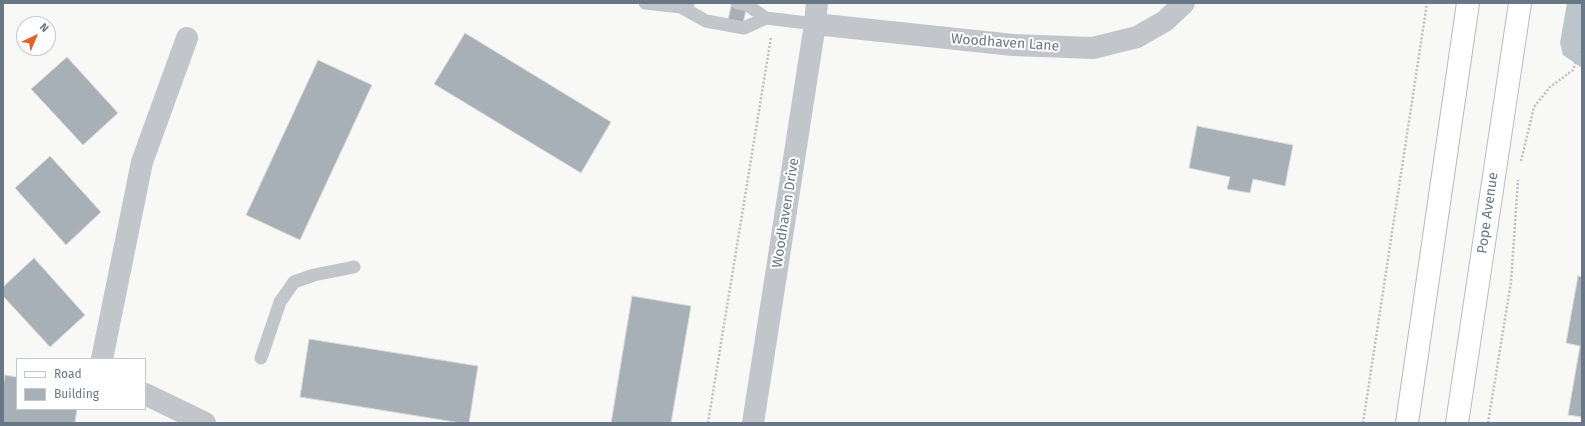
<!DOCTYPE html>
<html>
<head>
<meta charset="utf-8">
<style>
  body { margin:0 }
  #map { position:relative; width:1585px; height:426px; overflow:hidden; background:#f8f8f6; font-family:"Fira Sans",sans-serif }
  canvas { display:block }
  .frame { position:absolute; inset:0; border:4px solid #687786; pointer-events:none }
  .legend { position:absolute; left:16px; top:358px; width:130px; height:52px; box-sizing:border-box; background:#fff; border:1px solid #c3c9cf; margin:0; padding:5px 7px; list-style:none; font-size:12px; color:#687786 }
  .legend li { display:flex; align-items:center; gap:8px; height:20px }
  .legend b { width:20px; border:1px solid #c3c9cf }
  .north { position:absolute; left:16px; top:16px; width:40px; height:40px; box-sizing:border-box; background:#fff; border:1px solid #c3c9cf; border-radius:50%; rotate:44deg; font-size:11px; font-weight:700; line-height:16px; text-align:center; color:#687786 }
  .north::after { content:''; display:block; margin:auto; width:14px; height:18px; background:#e1622d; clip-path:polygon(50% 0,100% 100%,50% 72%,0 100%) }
</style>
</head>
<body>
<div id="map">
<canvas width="1585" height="426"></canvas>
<div class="frame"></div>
<ul class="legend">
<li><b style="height:5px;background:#fff"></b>Road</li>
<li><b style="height:11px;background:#a8b0b7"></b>Building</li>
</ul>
<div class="north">N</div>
</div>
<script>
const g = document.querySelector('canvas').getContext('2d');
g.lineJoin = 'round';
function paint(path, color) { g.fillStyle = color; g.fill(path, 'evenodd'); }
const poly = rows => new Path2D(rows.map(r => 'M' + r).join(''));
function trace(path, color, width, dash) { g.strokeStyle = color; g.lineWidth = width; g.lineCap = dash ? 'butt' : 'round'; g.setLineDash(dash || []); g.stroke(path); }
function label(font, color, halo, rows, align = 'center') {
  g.font = font + ' "Fira Sans",sans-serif'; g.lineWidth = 4; g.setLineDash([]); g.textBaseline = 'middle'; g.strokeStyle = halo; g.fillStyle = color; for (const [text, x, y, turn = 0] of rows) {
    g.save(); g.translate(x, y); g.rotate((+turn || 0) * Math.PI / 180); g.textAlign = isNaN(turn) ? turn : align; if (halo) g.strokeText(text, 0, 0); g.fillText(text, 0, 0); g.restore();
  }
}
paint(poly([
  [1567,3,1582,3,1582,68,1563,55,1560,43]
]), '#bcc5cb');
const building = poly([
  [731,6,746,10,743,24,728,20,731,6],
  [465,33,611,122,581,173,434,84,465,33],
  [67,57,118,113,83,145,31,89,67,57],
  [318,60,372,85,300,240,246,215,318,60],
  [1197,126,1293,145,1285,186,1253,179,1250,193,1227,189,1230,177,1189,168,1197,126],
  [50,156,101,212,66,245,15,188,50,156],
  [34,258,85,315,50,347,3,296,3,287,34,258],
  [1578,276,1582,277,1582,417,1568,415,1580,346,1566,343,1578,276],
  [632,296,691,306,671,423,611,423,632,296],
  [309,339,478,366,469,423,461,423,300,397,309,339],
  [5,375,17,377,17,409,77,409,75,423,3,423,3,388,5,375]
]);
paint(building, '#a8b0b7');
trace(building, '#dadad8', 1);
const secondary = poly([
  [1407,423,1468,3],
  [1457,423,1520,3]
]);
trace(secondary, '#b6bbc0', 24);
trace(poly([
  [1521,161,1534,107,1550,87,1573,70,1582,46],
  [708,423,771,37],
  [1363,423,1427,3],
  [1488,423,1511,282,1518,180]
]), '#bcbec1', 2.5, [2, 2]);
trace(poly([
  [645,3,681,7,688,4],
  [737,3,747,5,766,18,815,24],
  [681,7,706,21,744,28,766,18],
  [261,358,280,302,294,282,314,275,354,267]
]), '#c2c5c9', 13);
trace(poly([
  [815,24,1013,45,1093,48,1137,37,1165,21,1184,3],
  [102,359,142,162,187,38],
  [145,394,205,423],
  [753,423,815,24,817,3]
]), '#c2c5c9', 22);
trace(secondary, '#fff', 22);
label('14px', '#687786', '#fff', [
  ["Woodhaven Lane",1005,43,4],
  ["Woodhaven Drive",786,213,-81],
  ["Pope Avenue",1488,213,-82]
]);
</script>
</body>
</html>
